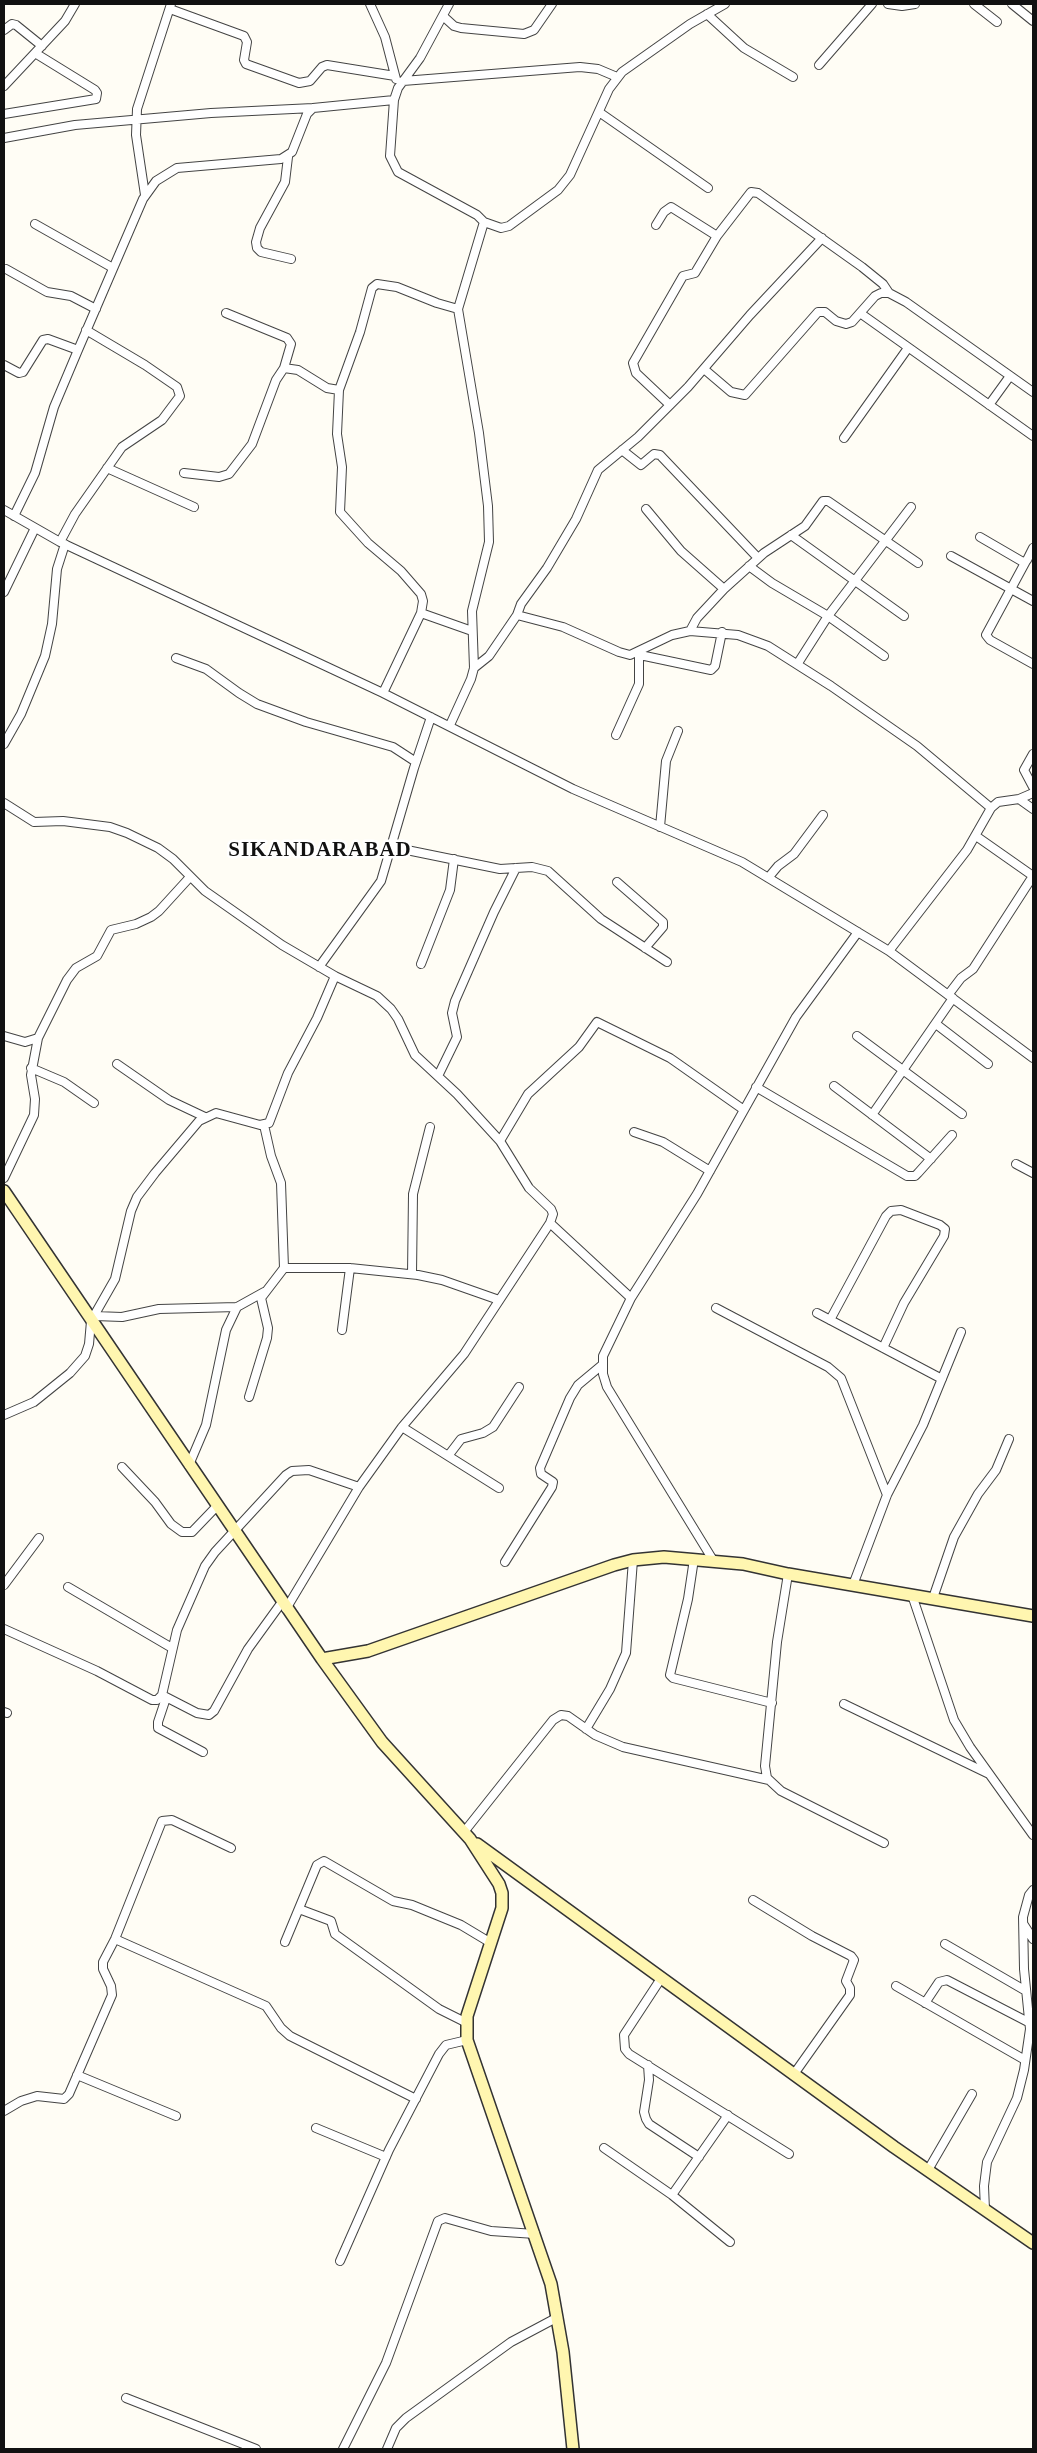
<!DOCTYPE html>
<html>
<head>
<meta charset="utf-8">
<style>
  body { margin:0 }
  #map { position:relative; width:1037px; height:2453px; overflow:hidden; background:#fffdf5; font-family:"Times New Roman",serif }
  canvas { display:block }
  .frame { position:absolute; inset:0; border:5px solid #111; pointer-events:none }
</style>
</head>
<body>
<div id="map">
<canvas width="1037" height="2453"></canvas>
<div class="frame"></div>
</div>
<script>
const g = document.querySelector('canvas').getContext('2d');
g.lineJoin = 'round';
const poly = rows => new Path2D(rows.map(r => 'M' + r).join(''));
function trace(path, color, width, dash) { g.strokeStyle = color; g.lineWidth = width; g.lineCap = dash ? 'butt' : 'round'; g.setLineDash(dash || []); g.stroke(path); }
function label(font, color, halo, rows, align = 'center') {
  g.font = font + ' "Times New Roman",serif'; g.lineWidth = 5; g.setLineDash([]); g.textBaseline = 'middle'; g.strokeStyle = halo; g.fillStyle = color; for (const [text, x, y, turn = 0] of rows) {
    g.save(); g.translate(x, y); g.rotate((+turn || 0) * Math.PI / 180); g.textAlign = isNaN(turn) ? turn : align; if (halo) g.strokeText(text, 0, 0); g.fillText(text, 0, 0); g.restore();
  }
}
const street = poly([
  [370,4,385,37,396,79],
  [449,4,420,58,398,88,394,100,390,156,398,172,477,215,484,222,458,309,479,433,488,506,489,542,472,611,474,668,471,679,450,725],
  [888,4,902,6,915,4],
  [974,4,997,22],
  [1012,4,1033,21],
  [170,9,244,36,247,42,244,60,246,64,299,83,310,81,322,67,327,65,395,76],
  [707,14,744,48,793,77],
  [443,16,454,26,461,28,524,34,534,30,552,4],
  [4,30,12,24,16,25,42,46],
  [819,65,872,4],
  [403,81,580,67,598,69,617,77],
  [4,86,65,21,75,4],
  [599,112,708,188],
  [4,114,96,99,97,93,95,90,35,53],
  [4,138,75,125,211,113,313,108],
  [288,157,285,182,260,228,256,242,257,248,261,252,291,259],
  [145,195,136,135,137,109,171,4],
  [484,222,501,228,509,226,558,190,570,175,609,89,622,72,690,24,725,4],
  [35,224,113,268],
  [656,225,664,212,671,207,717,236],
  [6,269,47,292,71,296,96,309],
  [226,313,287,338,291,344,284,368],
  [860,313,1033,436],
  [4,365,19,373,23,372,43,340,48,339,78,350],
  [704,369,731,392,745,395,818,312,825,312,836,321,846,324,852,322,875,296,881,293,889,293,906,302,1033,392],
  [339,390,337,434,342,467,340,512,368,543,401,571,421,594,423,601,421,613,383,693],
  [670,405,636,373,633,363,683,276,695,273,717,236,751,192,758,193,862,267,883,284,889,293],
  [989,405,1010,376],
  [844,438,908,348],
  [622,450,641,465,654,454,660,455,758,558],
  [107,468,194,507],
  [184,473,219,477,229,474,252,444,276,380,284,368,298,370,327,388,339,390,360,332,372,288,377,284,397,287,437,303,458,309],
  [646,509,681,551,724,589],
  [4,510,60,542,383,693,573,789,742,862,889,951,1033,1058],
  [14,516,35,473,54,407,78,350,143,199,156,181,177,168,281,159,292,152,307,114,313,108,394,100],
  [791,535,904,616],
  [980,537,1023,562,1027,560,1033,548],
  [60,542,75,514,122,447,162,420,180,396,177,387,145,365,86,330],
  [951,556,1033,601],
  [1026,561,986,635,990,640,1033,664],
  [749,566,772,583,828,616,884,656],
  [4,592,35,528],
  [421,613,472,631],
  [517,615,521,604,547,568,576,519,598,470,638,437,688,387,750,315,822,238],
  [690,631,697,618,724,589,764,553,805,526,823,501,828,501,918,563],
  [640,655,711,670,715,666,722,632],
  [176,658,206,669,239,693,257,704,306,722,393,747,416,762],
  [798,663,828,616,911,507],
  [474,668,489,656,517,615,563,627,619,652,630,655,672,635,690,631,738,635,768,646,831,686,917,746,991,808],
  [616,735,639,684,639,651],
  [4,744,21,714,45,656,52,624,57,569,65,544],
  [1033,754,1024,770,1033,787],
  [1019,799,1033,809],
  [4,803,34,822,63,821,110,827,127,833,158,848,173,859,205,891,282,945,335,976],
  [660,827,666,761,678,731],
  [392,847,500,869,532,867,548,871,601,919,667,962],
  [768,878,778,866,794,854,823,815],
  [617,882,663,922,663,927,645,948],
  [889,951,967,850,991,808,998,802,1019,799,1033,793],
  [421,964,450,890,454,859],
  [319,967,381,881,414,768,431,717],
  [948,995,961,978,973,969,1033,876,976,836],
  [936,1024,988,1064],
  [4,1036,25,1042,38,1038,67,980,76,968,97,956,111,930,136,924,151,917,159,911,190,877],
  [857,1036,962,1114],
  [117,1064,169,1100,205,1117],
  [31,1068,64,1082,94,1103],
  [438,1076,457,1037,452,1013,455,1001,494,912,516,868],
  [834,1086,931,1159],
  [756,1087,907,1176,915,1176,918,1173,952,1135],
  [872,1115,953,998],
  [264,1125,271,1156,281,1183,284,1268,350,1268,418,1275,442,1280,499,1300],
  [634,1132,663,1142,710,1171],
  [500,1141,528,1094,579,1047,597,1022,670,1058,744,1110],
  [1016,1164,1033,1173],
  [4,1178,34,1115,35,1099,31,1075,38,1038],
  [412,1274,413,1194,430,1127],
  [716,1308,828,1367,841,1378,887,1495],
  [817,1313,942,1379],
  [95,1316,122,1317,159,1309,237,1307,264,1292],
  [830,1320,886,1216,891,1211,901,1210,940,1225,945,1229,944,1236,904,1303,883,1348],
  [342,1330,350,1268],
  [249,1397,267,1338,268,1328,261,1298,284,1268],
  [4,1415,34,1402,70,1373,85,1356,89,1344,91,1321,115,1279,131,1211,137,1197,155,1173,199,1121,216,1113,260,1125,269,1123,288,1073,317,1018,335,976,377,996,391,1009,398,1019,415,1055,457,1094,500,1141,529,1188,551,1209,553,1214,550,1223],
  [402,1427,499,1488],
  [448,1456,461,1439,483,1433,493,1427,519,1387],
  [189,1465,206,1425,226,1330,237,1307],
  [122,1467,155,1502,171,1524,182,1532,192,1532,217,1506],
  [694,1559,688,1599,670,1675,673,1678,772,1703],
  [713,1560,607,1387,603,1374,603,1356,631,1298,697,1194,796,1017,858,932],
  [505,1562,552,1487,553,1482,541,1474,540,1468,570,1398,578,1385,602,1365],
  [788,1574,777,1642,765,1766,767,1778,781,1791,884,1843],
  [4,1585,39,1538],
  [853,1585,887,1495,923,1425,961,1332],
  [68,1587,172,1648],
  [912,1595,954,1720,970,1747,1033,1835],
  [933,1598,954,1537,978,1494,996,1470,1009,1439],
  [286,1609,359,1487,402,1427,464,1354,550,1223,631,1298],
  [4,1629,97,1671,152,1700,157,1700,162,1695,177,1630,205,1566,215,1552,286,1475,292,1471,309,1470,359,1487],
  [162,1695,197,1713,209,1715,214,1711,248,1649,282,1602],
  [166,1698,158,1722,158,1728,203,1752],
  [844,1704,989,1774],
  [4,1712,7,1713],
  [586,1729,610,1689,626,1653,633,1560],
  [464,1832,553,1720,561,1715,568,1716,595,1735,623,1747,769,1780],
  [753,1900,812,1936,851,1956,854,1960,846,1981,850,1988,850,1995,794,2074],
  [299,1909,331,1921,335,1934,439,2009,467,2023],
  [1024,1925,1033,1939],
  [115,1939,266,2006,281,2028,290,2036,416,2099],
  [285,1942,317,1865,324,1861,393,1901,412,1905,461,1925,491,1943],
  [945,1944,1026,1991],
  [662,1977,624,2035,625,2049,629,2054,789,2154],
  [896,1986,1025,2060],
  [925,2003,939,1982,947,1980,1030,2023],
  [648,2065,649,2080,644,2112,646,2119,649,2124,699,2157],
  [77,2075,176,2116],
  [4,2111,21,2101,37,2096,64,2099,69,2094,112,1995,111,1986,103,1969,103,1962,115,1939,162,1821,172,1820,231,1848],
  [316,2128,386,2157],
  [604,2148,672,2195,728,2115],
  [928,2170,972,2094],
  [672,2195,730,2242],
  [985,2210,984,2186,987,2162,1017,2098,1024,2070,1030,2029,1024,1969,1023,1917,1029,1895,1033,1890],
  [340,2261,389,2150,439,2054,446,2045,467,2040],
  [126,2398,256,2449],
  [343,2449,386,2363,438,2221,445,2218,491,2231,535,2234],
  [387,2449,396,2428,406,2418,511,2342,558,2317]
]);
const secondary = poly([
  [4,1191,322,1659,368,1651,614,1565,633,1560,664,1557,743,1564,788,1574,1033,1616],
  [322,1659,382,1742,470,1839,499,1884,502,1893,502,1908,467,2016,467,2040,551,2284,563,2352,573,2449],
  [477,1844,894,2147,1033,2243]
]);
trace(street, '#444', 10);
trace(secondary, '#333', 14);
trace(street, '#fff', 8);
trace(secondary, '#fff6b0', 11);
g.letterSpacing = '1px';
label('bold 21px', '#111', '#fff', [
  ["SIKANDARABAD",320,851]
]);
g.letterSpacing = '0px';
</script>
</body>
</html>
